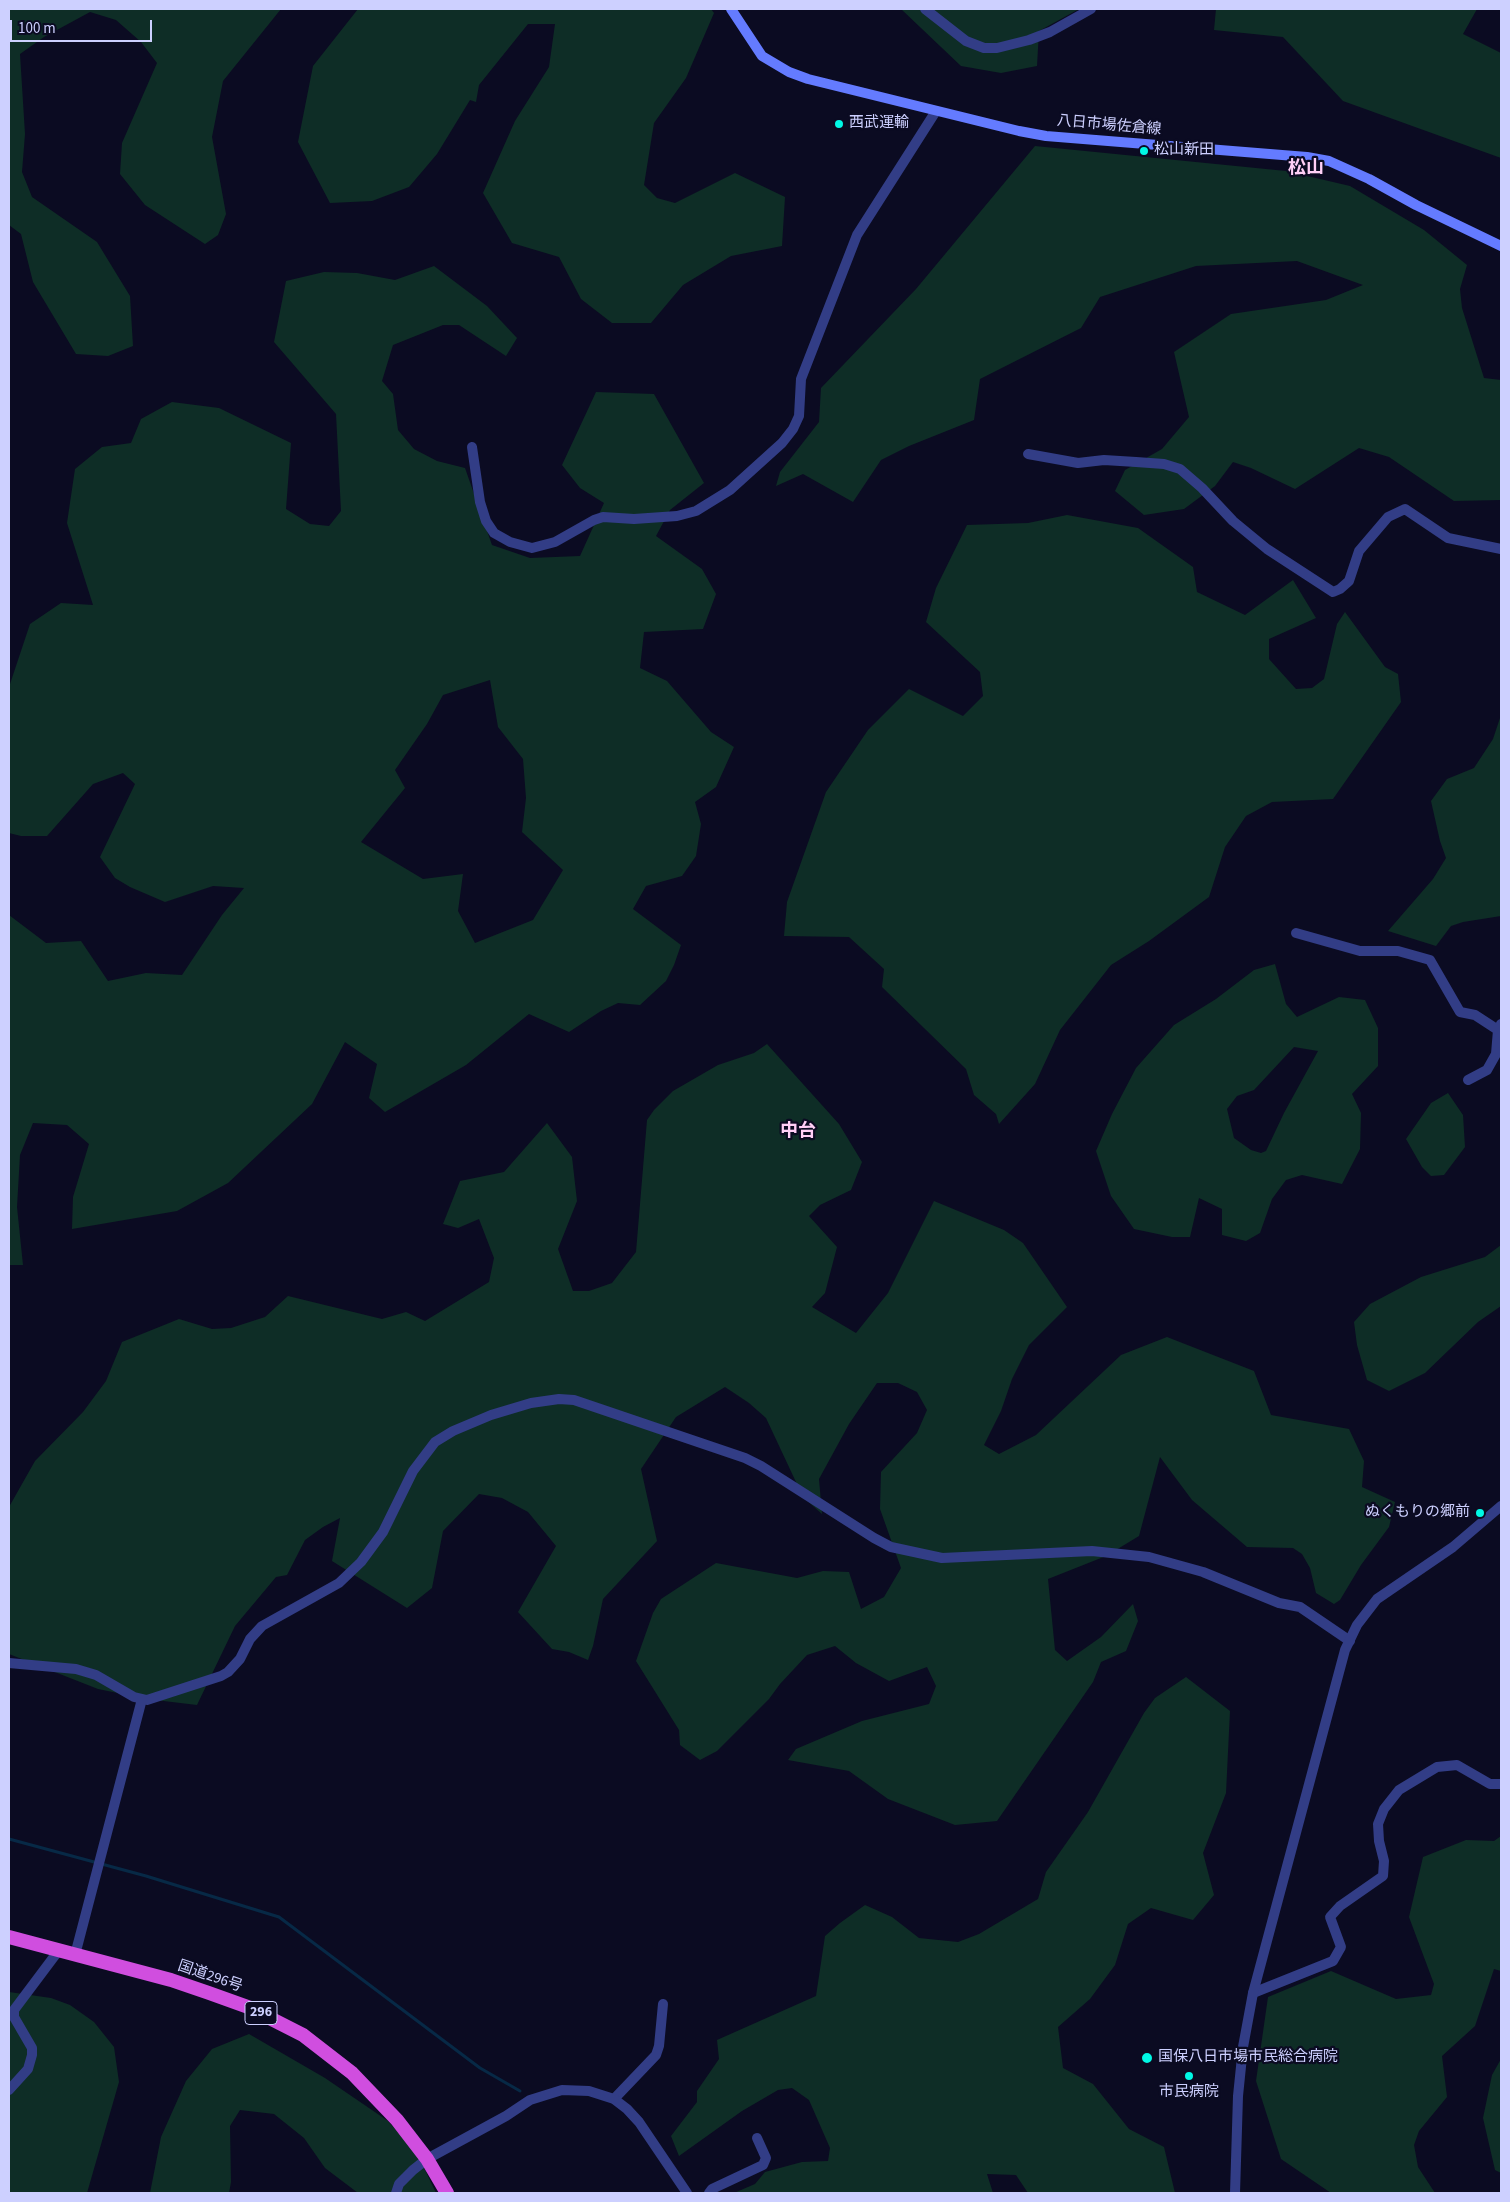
<!DOCTYPE html>
<html>
<head>
<meta charset="utf-8">
<style>
  body { margin:0 }
  #map { position:relative; width:1510px; height:2202px; overflow:hidden; background:#0b0b22; font-family:"Source Sans 3",sans-serif }
  canvas { display:block }
  .frame { position:absolute; inset:0; border:10px solid #cdd0ff; pointer-events:none }
  .scale { position:absolute; left:10px; top:20px; width:142px; height:22px; box-sizing:border-box; border:2px solid #cdd0ff; border-top:0; padding-left:6px; font-size:15px; line-height:18px; white-space:nowrap; color:#cdd0ff; -webkit-text-stroke:4px #0b0b22; paint-order:stroke }
</style>
</head>
<body>
<div id="map">
<canvas width="1510" height="2202"></canvas>
<div class="frame"></div>
<div class="scale">100 m</div>
</div>
<script>
const g = document.querySelector('canvas').getContext('2d');
g.lineJoin = 'round';
function paint(path, color) { g.fillStyle = color; g.fill(path, 'evenodd'); }
const poly = rows => new Path2D(rows.map(r => 'M' + r).join(''));
function trace(path, color, width, dash) { g.strokeStyle = color; g.lineWidth = width; g.lineCap = dash ? 'butt' : 'round'; g.setLineDash(dash || []); g.stroke(path); }
function label(font, color, halo, rows, align = 'center') {
  g.font = font + ' "Source Sans 3","Noto Sans JP",sans-serif'; g.lineWidth = 4.5; g.setLineDash([]); g.textBaseline = 'middle'; g.strokeStyle = halo; g.fillStyle = color; for (const [text, x, y, turn = 0] of rows) {
    g.save(); g.translate(x, y); g.rotate((+turn || 0) * Math.PI / 180); g.textAlign = isNaN(turn) ? turn : align; if (halo) g.strokeText(text, 0, 0); g.fillText(text, 0, 0); g.restore();
  }
}
paint(poly([
  [9,9,281,9,223,81,212,137,226,214,218,235,205,244,145,205,120,174,122,143,157,63,141,42,116,20,90,12,44,37,20,54,25,134,22,172,32,197,97,242,130,296,133,346,108,356,76,354,33,282,21,234,9,225],
  [358,9,711,9,714,13,686,78,654,123,644,185,657,198,675,203,735,173,785,197,782,246,731,256,683,285,651,323,612,323,581,299,559,257,512,243,483,193,515,121,549,67,555,24,528,24,479,85,476,102,470,100,437,154,409,187,372,201,330,203,298,142,313,66],
  [901,9,1079,9,1039,31,1037,66,1001,73,961,66],
  [1216,9,1477,9,1463,34,1501,53,1501,158,1343,101,1283,37,1214,30],
  [1035,146,1286,171,1350,186,1424,230,1467,265,1460,289,1462,308,1484,378,1501,380,1501,500,1454,501,1389,457,1359,448,1295,489,1251,468,1233,462,1215,486,1184,509,1144,515,1115,491,1125,470,1162,449,1189,417,1174,352,1231,314,1326,300,1363,285,1297,261,1196,266,1100,297,1081,328,980,379,974,420,909,446,881,460,853,502,803,474,776,486,780,472,819,422,821,388,916,289],
  [434,266,487,306,517,338,506,356,459,325,443,325,393,345,382,381,393,394,398,430,414,449,437,461,465,468,492,545,530,558,580,556,604,503,580,488,562,465,596,392,654,394,704,483,670,510,656,536,702,569,716,594,703,629,644,632,640,668,667,681,711,732,734,747,716,787,695,802,701,824,696,856,682,876,646,886,633,909,681,945,674,965,666,981,640,1005,618,1003,601,1011,569,1032,529,1014,466,1065,385,1112,369,1098,377,1064,345,1042,312,1104,228,1183,177,1211,72,1229,73,1197,89,1144,67,1125,33,1123,20,1155,17,1207,23,1265,9,1265,9,915,46,943,81,941,108,981,146,973,182,975,222,915,244,888,213,886,165,902,130,887,115,878,100,857,135,784,123,773,93,784,47,836,21,836,9,833,9,687,30,624,61,603,93,605,67,523,75,469,102,447,131,443,141,419,172,402,219,408,291,443,286,509,310,524,329,526,341,511,336,414,274,342,286,281,324,272,357,273,395,280],
  [490,680,498,727,523,759,526,798,522,832,563,870,533,920,475,943,458,911,463,874,423,879,361,842,405,788,395,770,427,724,443,695],
  [1067,515,1138,528,1193,567,1197,592,1245,615,1293,580,1316,618,1269,639,1269,659,1296,689,1312,688,1324,679,1337,624,1345,612,1385,667,1398,674,1401,702,1333,799,1272,802,1246,816,1225,847,1209,897,1149,941,1111,965,1060,1030,1035,1084,999,1124,996,1114,974,1095,966,1069,882,987,884,969,849,937,784,936,787,902,826,792,868,730,909,689,963,716,983,696,980,672,926,622,936,588,967,525,1028,523],
  [1501,715,1501,916,1463,922,1451,926,1436,946,1388,931,1433,879,1446,858,1440,841,1431,801,1447,779,1474,768,1493,739],
  [1275,964,1286,1004,1297,1017,1339,997,1365,1000,1378,1028,1378,1066,1352,1094,1361,1113,1360,1149,1342,1184,1302,1175,1286,1180,1272,1199,1260,1233,1246,1241,1222,1235,1222,1209,1199,1198,1190,1237,1172,1237,1134,1229,1111,1196,1096,1151,1112,1114,1136,1068,1174,1025,1216,999,1254,970],
  [1294,1047,1318,1051,1284,1113,1266,1151,1261,1153,1251,1150,1234,1138,1227,1109,1237,1096,1254,1090],
  [767,1044,839,1124,862,1162,851,1190,820,1205,809,1216,837,1247,825,1293,812,1307,856,1333,888,1293,934,1201,1004,1230,1023,1243,1067,1307,1029,1345,1012,1379,1001,1411,984,1445,999,1454,1036,1435,1121,1355,1167,1337,1254,1371,1271,1415,1349,1429,1364,1461,1362,1487,1395,1502,1389,1527,1361,1565,1340,1600,1334,1604,1316,1593,1310,1568,1302,1554,1293,1548,1247,1547,1192,1500,1160,1457,1139,1536,1106,1556,1048,1579,1055,1650,1067,1661,1101,1637,1133,1604,1138,1621,1126,1651,1101,1662,1093,1682,997,1821,955,1825,888,1799,849,1771,788,1760,796,1749,862,1721,929,1704,936,1686,927,1667,889,1681,856,1663,835,1646,807,1655,780,1684,769,1699,717,1751,700,1760,680,1745,679,1730,636,1661,653,1613,661,1599,716,1563,797,1578,823,1571,849,1572,861,1609,884,1597,901,1568,880,1509,881,1472,917,1433,927,1410,917,1392,898,1383,877,1383,849,1424,819,1479,822,1514,803,1497,766,1418,749,1403,725,1387,676,1417,641,1469,657,1541,603,1599,593,1646,588,1660,569,1652,552,1649,518,1612,556,1546,528,1512,502,1498,479,1494,443,1531,432,1588,407,1608,332,1561,340,1518,323,1527,305,1540,287,1575,276,1577,235,1626,197,1705,147,1699,98,1689,9,1654,9,1507,35,1461,83,1412,106,1381,122,1342,179,1319,212,1329,231,1328,265,1317,288,1296,382,1319,406,1312,425,1321,489,1282,494,1258,479,1219,458,1228,443,1224,460,1181,504,1172,547,1123,572,1157,577,1201,558,1249,573,1291,589,1291,612,1283,636,1252,647,1120,654,1110,673,1091,718,1065,754,1053],
  [1448,1093,1463,1115,1465,1147,1444,1175,1431,1176,1422,1167,1406,1139,1431,1103],
  [1501,1245,1501,1306,1478,1322,1425,1373,1389,1391,1367,1380,1357,1345,1354,1322,1370,1304,1421,1277,1485,1257],
  [1186,1677,1230,1711,1226,1793,1203,1853,1214,1895,1193,1920,1151,1908,1128,1924,1115,1965,1090,1999,1058,2027,1063,2068,1093,2084,1129,2129,1164,2147,1175,2193,1028,2193,1016,2175,987,2174,993,2193,734,2193,755,2184,765,2172,802,2162,828,2161,830,2148,809,2100,792,2088,778,2090,742,2111,679,2156,671,2136,697,2102,697,2091,719,2059,717,2040,816,1996,825,1936,840,1923,865,1905,892,1917,919,1938,958,1942,979,1934,1038,1899,1046,1872,1088,1812,1144,1713,1155,1698],
  [1501,1836,1501,1971,1494,1969,1475,2026,1442,2056,1447,2097,1419,2131,1414,2145,1418,2167,1435,2193,1331,2193,1281,2159,1256,2081,1268,1997,1331,1971,1396,1999,1431,1995,1434,1984,1409,1917,1423,1857,1466,1840,1494,1841],
  [9,1992,51,1998,70,2005,94,2022,114,2047,119,2082,87,2193,9,2193],
  [249,2034,325,2078,388,2121,418,2155,436,2193,358,2193,325,2168,304,2138,274,2114,240,2110,230,2126,231,2182,229,2193,150,2193,161,2137,186,2081,212,2049],
  [1501,2059,1501,2173,1495,2170,1483,2118,1492,2075]
]), '#0e2d26');
trace(poly([
  [9,1839,146,1876,279,1917,480,2068,520,2091]
]), '#072946', 3);
trace(poly([
  [925,9,966,41,984,48,997,48,1029,40,1050,32,1091,9],
  [1028,454,1078,463,1104,460,1136,462,1164,464,1180,469,1202,488,1233,521,1267,549,1333,592,1340,589,1349,581,1359,551,1388,517,1405,509,1448,538,1501,549],
  [1296,933,1360,951,1398,951,1430,960,1460,1012,1475,1015,1498,1030,1501,1024],
  [1468,1080,1487,1070,1496,1054,1498,1030],
  [9,1663,76,1669,96,1675,134,1697,147,1700,221,1676,228,1672,240,1659,250,1639,262,1626,339,1583,361,1562,383,1532,413,1471,435,1442,453,1431,491,1415,531,1403,559,1399,574,1400,745,1458,761,1466,874,1538,891,1547,942,1558,1092,1551,1149,1557,1203,1572,1279,1603,1300,1607,1350,1641],
  [75,1955,142,1699],
  [1253,1993,1333,1961,1341,1947,1330,1917,1340,1906,1383,1876,1384,1861,1379,1841,1378,1824,1384,1809,1399,1790,1437,1767,1457,1765,1490,1784,1501,1784],
  [9,2090,28,2069,32,2055,32,2048,14,2017,14,2010,59,1950],
  [614,2099,656,2055,659,2046,663,2004],
  [396,2193,399,2184,413,2170,427,2159],
  [709,2193,712,2189,763,2165,766,2158,757,2138]
]), '#323d86', 10);
trace(poly([
  [472,447,480,502,486,521,494,533,510,542,532,548,555,542,594,520,603,517,634,519,677,516,696,511,730,490,782,443,793,429,799,416,801,379,857,235,936,111],
  [427,2159,506,2116,530,2100,562,2090,589,2091,614,2099,627,2109,639,2122,687,2193],
  [1235,2193,1238,2096,1243,2047,1253,1993,1345,1650,1357,1625,1377,1599,1453,1547,1501,1506]
]), '#323d86', 10);
trace(poly([
  [731,9,762,56,789,72,808,79,1019,131,1046,136,1307,157,1329,161,1369,179,1416,205,1501,246]
]), '#647bff', 10);
trace(poly([
  [9,1937,171,1980,209,1993,248,2007,303,2035,352,2073,397,2120,427,2159,447,2193]
]), '#d04edf', 14);
for (const [x, y, r, color] of [
  [839,124,5,"#00f8e5"],
  [1144,151,5,"#00f8e5"],
  [1480,1513,5,"#00f8e5"],
  [1147,2058,6,"#00f8e5"],
  [1189,2076,5,"#00f8e5"]
]) { const dot = new Path2D(); dot.arc(x, y, r, 0, 2 * Math.PI); g.fillStyle = color; g.fill(dot); trace(dot, '#0b0b22', 2); }
for (const [x, y, w] of [
  [261,2013,32]
]) { const box = new Path2D(); box.roundRect(x - w / 2, y - 11.5, w, 23, 4); g.fillStyle = '#0b0b22'; g.fill(box); trace(box, '#cdd0ff', 1); }
label('bold 14px', '#cdd0ff', null, [
  ["296",261,2013]
]);
label('15px', '#cdd0ff', '#0b0b22', [
  ["西武運輸",849,124],
  ["松山新田",1154,151],
  ["ぬくもりの郷前",1470,1513,"right"],
  ["国保八日市場市民総合病院",1158,2058],
  ["市民病院",1189,2093,"center"]
], 'left');
label('15px', '#cdd0ff', '#0b0b22', [
  ["八日市場佐倉線",1109,126,5],
  ["国道296号",210,1977,19]
]);
label('bold 18px', '#ffcff6', '#0b0b22', [
  ["松山",1306,169],
  ["中台",798,1132]
]);
</script>
</body>
</html>
